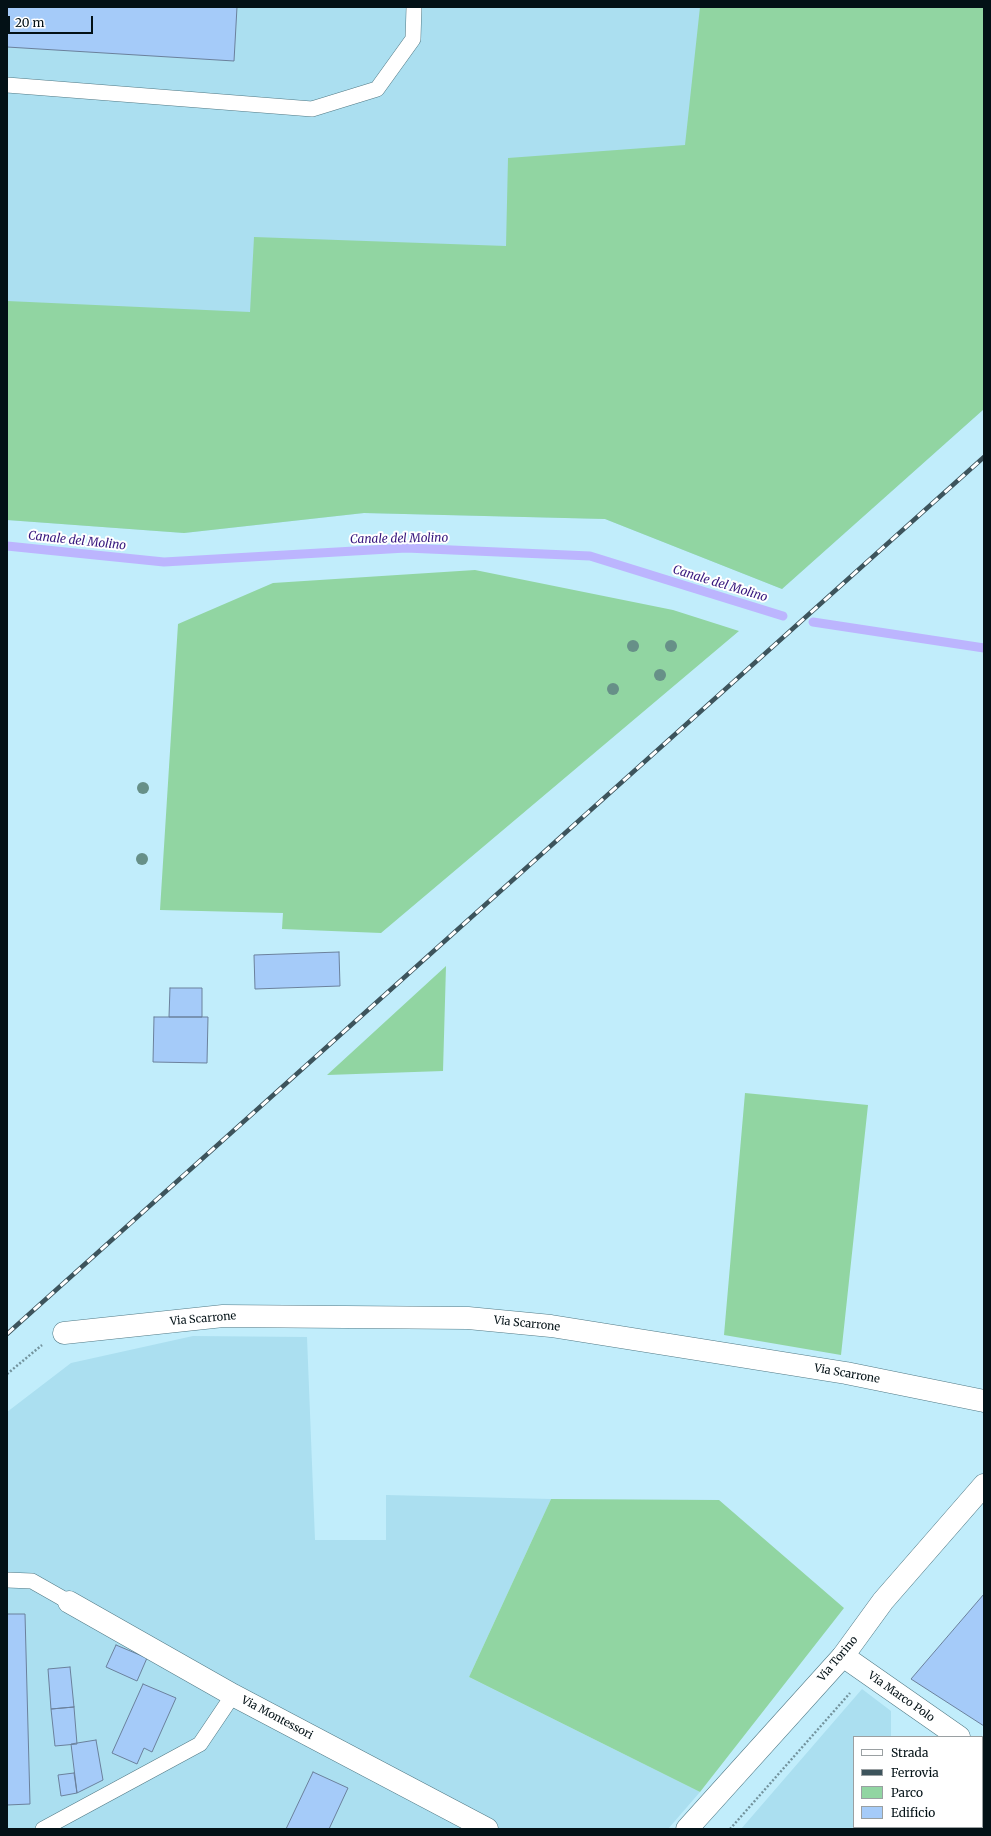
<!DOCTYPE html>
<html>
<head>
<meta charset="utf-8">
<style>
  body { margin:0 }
  #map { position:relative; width:991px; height:1836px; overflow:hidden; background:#c1edfb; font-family:Merriweather,serif }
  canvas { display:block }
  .frame { position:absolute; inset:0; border:8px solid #031116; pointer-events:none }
  .legend { position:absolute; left:853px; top:1736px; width:130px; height:92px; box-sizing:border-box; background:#fff; border:1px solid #9aa0a2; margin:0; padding:5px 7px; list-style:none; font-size:12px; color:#031116 }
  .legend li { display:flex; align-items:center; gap:8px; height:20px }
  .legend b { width:20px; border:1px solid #9aa0a2 }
  .scale { position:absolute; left:8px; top:16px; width:85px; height:18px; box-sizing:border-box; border:2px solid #031116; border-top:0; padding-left:5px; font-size:12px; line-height:14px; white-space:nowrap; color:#031116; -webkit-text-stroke:3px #fff; paint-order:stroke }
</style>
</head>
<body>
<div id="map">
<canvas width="991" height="1836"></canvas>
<div class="frame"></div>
<ul class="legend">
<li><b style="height:5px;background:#fff"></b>Strada</li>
<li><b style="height:5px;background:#3d545c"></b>Ferrovia</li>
<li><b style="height:11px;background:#91d5a2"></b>Parco</li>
<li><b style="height:11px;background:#a5cbf9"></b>Edificio</li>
</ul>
<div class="scale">20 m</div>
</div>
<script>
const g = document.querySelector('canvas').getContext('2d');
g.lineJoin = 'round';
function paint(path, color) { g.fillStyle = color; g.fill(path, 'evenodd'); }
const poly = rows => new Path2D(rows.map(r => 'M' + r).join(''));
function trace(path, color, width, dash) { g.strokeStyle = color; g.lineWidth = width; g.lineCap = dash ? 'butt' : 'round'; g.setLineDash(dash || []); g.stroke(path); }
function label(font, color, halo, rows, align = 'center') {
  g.font = font + ' Merriweather,serif'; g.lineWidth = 4; g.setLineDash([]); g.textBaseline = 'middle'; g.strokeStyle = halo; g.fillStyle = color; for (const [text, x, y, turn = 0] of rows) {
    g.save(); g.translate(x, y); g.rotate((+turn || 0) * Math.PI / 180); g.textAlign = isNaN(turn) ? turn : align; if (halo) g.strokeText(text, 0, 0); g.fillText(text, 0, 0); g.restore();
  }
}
paint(poly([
  [7,7,984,7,984,409,782,589,605,519,364,513,184,533,7,520],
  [193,1336,307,1337,315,1540,386,1540,386,1495,551,1499,469,1677,700,1792,668,1829,7,1829,7,1412,71,1363],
  [862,1689,891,1711,891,1737,854,1737,854,1827,893,1827,893,1829,741,1829]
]), '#abdff0');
paint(poly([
  [700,7,984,7,984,409,782,589,605,519,364,513,184,533,7,520,7,301,250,312,254,237,506,246,508,158,685,145],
  [475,570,673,610,739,631,381,933,282,929,283,913,160,910,178,624,273,583],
  [446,966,443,1071,327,1075],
  [745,1093,868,1105,841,1355,724,1335],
  [551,1499,719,1500,844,1608,700,1792,469,1677]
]), '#91d5a2');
trace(poly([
  [7,546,164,562,406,548,590,556,783,616],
  [813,622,984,648]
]), '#bcb5fe', 9);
const building = poly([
  [7,7,237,7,234,61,7,47,7,7],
  [339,952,340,986,255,989,254,955,339,952],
  [170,988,202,988,202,1017,169,1017,170,988],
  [154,1017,208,1017,207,1063,153,1062,154,1017],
  [984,1594,984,1726,911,1679,984,1594],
  [7,1614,25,1614,30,1804,7,1805,7,1614],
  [116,1645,147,1658,137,1681,106,1667,116,1645],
  [70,1667,74,1707,51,1709,48,1669,70,1667],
  [143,1684,176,1698,152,1752,144,1748,137,1764,112,1753,143,1684],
  [74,1707,77,1744,55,1746,51,1709,74,1707],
  [96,1740,103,1780,77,1793,71,1744,96,1740],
  [313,1772,348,1788,329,1829,286,1829,313,1772],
  [74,1773,77,1793,61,1796,58,1775,74,1773]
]);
paint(building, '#a5cbf9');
trace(building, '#6b819c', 1);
const lane = poly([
  [7,85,312,109,377,89,413,39,414,7],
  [7,1580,32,1581,69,1602],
  [43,1829,200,1744,233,1695]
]);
const street = poly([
  [64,1333,223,1316,468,1318,551,1326,846,1373,984,1401],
  [69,1602,233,1695,487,1829],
  [843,1656,959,1737],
  [982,1753,984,1755]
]);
const secondary = poly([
  [687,1829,843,1656,883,1601,984,1485]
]);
trace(lane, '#517985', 16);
trace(street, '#517985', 23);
trace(secondary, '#517985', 23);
trace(poly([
  [7,1374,42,1345],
  [730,1829,850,1693]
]), '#73939d', 2.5, [2, 2]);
trace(lane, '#fff', 15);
trace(street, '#fff', 22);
trace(secondary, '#fff', 22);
const rail = poly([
  [7,1334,984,457]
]);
trace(rail, '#3d545c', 4.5);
trace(rail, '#fff', 3, [9]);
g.fillStyle = '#679088';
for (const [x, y] of [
  [633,646],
  [671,646],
  [660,675],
  [613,689],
  [143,788],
  [142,859]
]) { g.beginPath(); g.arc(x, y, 6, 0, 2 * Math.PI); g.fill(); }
label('11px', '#031116', '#fff', [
  ["Via Scarrone",203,1319,-5],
  ["Via Scarrone",527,1324,6],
  ["Via Scarrone",847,1374,10],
  ["Via Torino",838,1659,-50],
  ["Via Marco Polo",901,1697,35],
  ["Via Montessori",277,1718,28]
]);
label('italic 12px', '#36167d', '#fff', [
  ["Canale del Molino",399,539,-1],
  ["Canale del Molino",77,541,6],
  ["Canale del Molino",720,584,17]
]);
</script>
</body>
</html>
